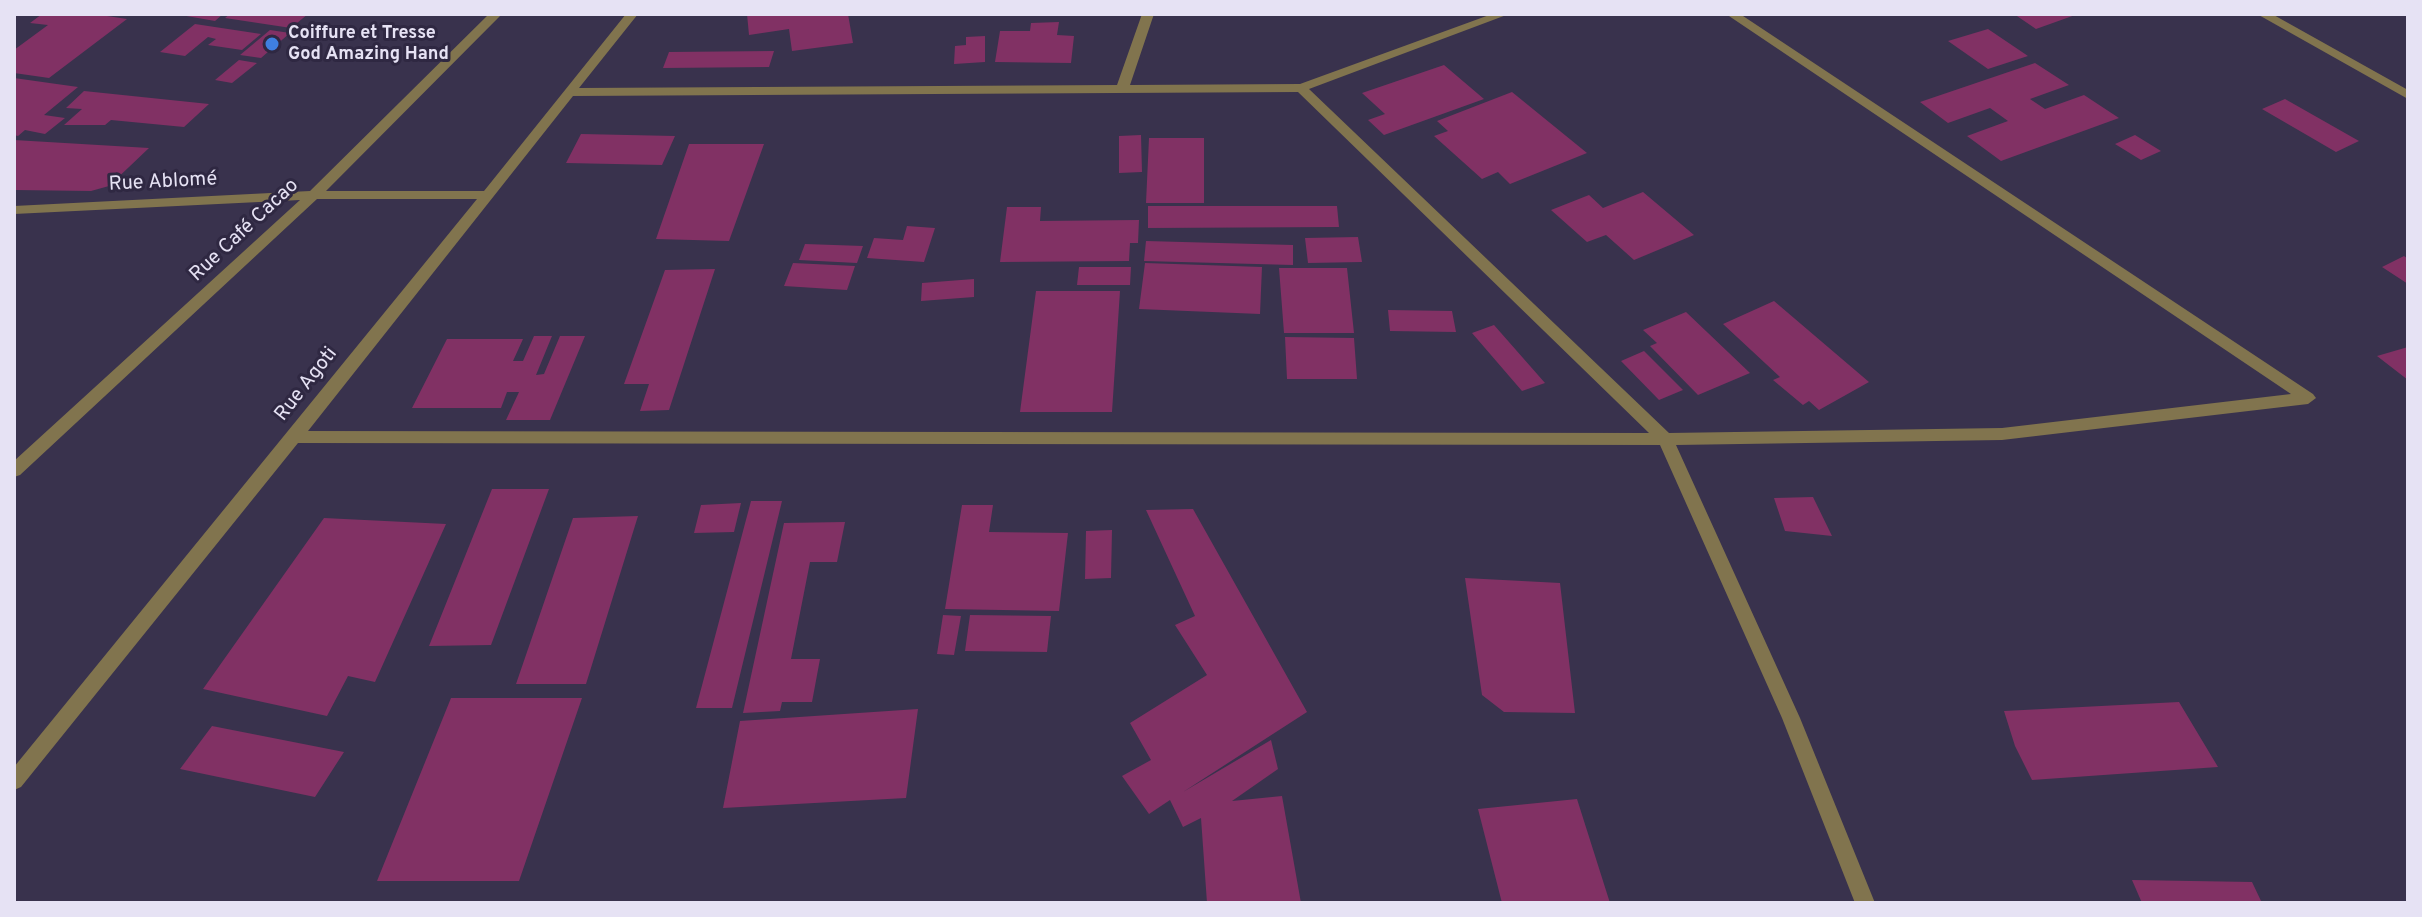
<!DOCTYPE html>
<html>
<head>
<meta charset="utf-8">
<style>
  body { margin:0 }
  #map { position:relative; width:2422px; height:917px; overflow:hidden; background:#39324d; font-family:Overpass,sans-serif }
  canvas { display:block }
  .frame { position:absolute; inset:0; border:16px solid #e6e2f4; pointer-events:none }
</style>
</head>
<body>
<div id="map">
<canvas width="2422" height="917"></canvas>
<div class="frame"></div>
</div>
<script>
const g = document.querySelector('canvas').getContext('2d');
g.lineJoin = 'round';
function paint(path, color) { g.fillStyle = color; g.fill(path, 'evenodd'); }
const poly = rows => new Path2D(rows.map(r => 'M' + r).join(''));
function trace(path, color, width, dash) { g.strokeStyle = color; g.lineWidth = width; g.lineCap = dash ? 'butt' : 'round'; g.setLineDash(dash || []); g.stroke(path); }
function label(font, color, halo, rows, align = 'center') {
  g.font = font + ' Overpass,sans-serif'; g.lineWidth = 6; g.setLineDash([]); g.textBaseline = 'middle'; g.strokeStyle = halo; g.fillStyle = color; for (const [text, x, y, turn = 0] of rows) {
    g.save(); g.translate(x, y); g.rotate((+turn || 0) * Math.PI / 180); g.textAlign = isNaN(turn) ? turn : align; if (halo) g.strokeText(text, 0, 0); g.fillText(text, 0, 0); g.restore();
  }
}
paint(poly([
  [42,14,94,14,127,19,49,78,14,73,14,50,48,25,30,23],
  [175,14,223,14,215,21],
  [230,14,308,14,291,28,225,18],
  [747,14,848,14,853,43,792,51,789,29,749,35],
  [2014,14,2078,14,2036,29],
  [1059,22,1057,35,1074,36,1071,63,995,62,1000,31,1030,31,1031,23],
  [195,24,261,34,242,50,208,45,216,39,208,37,185,56,160,52],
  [1988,29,2028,56,1988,69,1948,41],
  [270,30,290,33,261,58,240,55],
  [985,36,985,62,954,64,955,46,966,45,966,37],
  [774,51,769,67,663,68,669,52],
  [239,60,257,63,232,83,215,80],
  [2035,63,2069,85,2030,99,2045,109,2084,95,2119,118,2001,161,1967,136,2008,121,1990,108,1948,123,1920,102],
  [1444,65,1484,99,1384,135,1368,120,1385,114,1362,93],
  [14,78,78,87,44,115,65,118,45,134,25,130,18,136,14,135],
  [84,91,209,104,184,127,111,120,105,125,64,125,82,109,66,108],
  [1512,92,1587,153,1510,184,1498,172,1482,179,1434,136,1448,131,1437,121],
  [2285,99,2359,141,2336,152,2262,109],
  [581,134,675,136,662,165,566,163],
  [1141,135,1142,172,1119,173,1119,136],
  [2135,135,2161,151,2141,160,2115,144],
  [1149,138,1204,138,1204,203,1146,203],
  [14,140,149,148,109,186,91,191,14,190],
  [689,144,764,144,729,241,656,239],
  [1643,192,1694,235,1634,260,1606,235,1587,242,1551,210,1589,195,1603,208],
  [1148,206,1337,206,1339,227,1148,228],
  [1007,207,1041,207,1040,221,1139,220,1138,243,1130,243,1129,261,1000,262],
  [907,226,935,228,924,262,867,258,874,238,903,240],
  [1358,237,1362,262,1308,263,1305,238],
  [1146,241,1293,245,1293,265,1144,261],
  [805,244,863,246,857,263,799,260],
  [2404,256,2408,259,2408,284,2382,267],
  [793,263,855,266,847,290,784,286],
  [1145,263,1262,267,1260,314,1139,309],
  [1079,267,1131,267,1130,285,1077,285],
  [1279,268,1347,268,1354,333,1284,333],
  [715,269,669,410,640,411,649,384,624,384,665,270],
  [974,279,974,297,921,301,922,283],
  [1036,291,1120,291,1112,412,1020,412],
  [1774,301,1869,382,1819,410,1809,401,1803,405,1773,380,1780,377,1723,324],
  [1388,310,1452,311,1456,332,1390,331],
  [1686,312,1750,373,1698,395,1650,346,1657,343,1643,330],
  [1494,325,1545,383,1522,391,1472,333],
  [534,336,552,336,536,375,544,374,560,336,585,336,550,420,506,420,519,392,507,392,501,408,412,408,447,339,523,339,513,361,523,361],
  [1285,337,1354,338,1357,379,1287,379],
  [2408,347,2408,380,2377,356],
  [1644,351,1683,390,1659,400,1621,361],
  [492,489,549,489,491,645,429,646],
  [1813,497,1832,536,1785,531,1774,498],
  [751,501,782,501,732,708,696,708],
  [741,503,734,532,694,533,701,505],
  [962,505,993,505,989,532,1068,533,1059,611,945,609],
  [1193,509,1307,712,1183,792,1271,740,1278,769,1232,801,1282,796,1301,903,1207,903,1201,818,1183,827,1170,800,1149,814,1122,776,1151,760,1130,723,1207,675,1175,625,1195,616,1146,510],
  [638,516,586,684,516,684,573,518],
  [324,518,446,524,375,682,348,676,327,716,203,689],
  [845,522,837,562,810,562,791,659,820,659,812,702,782,702,780,711,743,713,784,523],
  [1112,530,1111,578,1085,579,1086,531],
  [1465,578,1560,583,1575,713,1504,712,1482,695],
  [943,615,961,616,954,655,937,654],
  [970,615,1051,616,1047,652,965,651],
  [451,698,582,698,519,881,377,881],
  [2179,702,2218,767,2032,780,2015,746,2004,711],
  [918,709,906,798,723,808,740,721],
  [212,726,344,752,315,797,180,769],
  [1577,799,1610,903,1502,903,1478,809],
  [2132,880,2252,882,2262,903,2142,903]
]), '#813164');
paint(poly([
  [489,14,502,14,326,191,484,191,626,14,638,14,579,88,1117,85,1142,14,1154,14,1130,85,1300,84,1492,14,1509,14,1309,89,1669,433,2002,428,2291,394,1726,14,1740,14,2313,394,2316,398,2308,404,2002,440,1676,445,1800,718,1875,903,1855,903,1782,718,1660,445,298,443,21,787,14,790,14,767,477,199,317,199,20,475,14,477,14,461,300,200,14,214,14,206,310,191,489,14],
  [1298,92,1649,433,308,431,573,96,1298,92],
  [2257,14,2272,14,2408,90,2408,99,2257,14]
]), '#81744e');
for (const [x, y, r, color] of [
  [272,44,8,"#3f7fe0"]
]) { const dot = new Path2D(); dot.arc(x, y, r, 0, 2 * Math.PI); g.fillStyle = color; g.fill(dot); trace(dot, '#2f2842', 3); }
label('bold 18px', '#e6e2f4', '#2f2842', [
  ["Coiffure et Tresse",288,34],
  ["God Amazing Hand",288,55]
], 'left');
label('20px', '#e6e2f4', '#2f2842', [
  ["Rue Ablomé",163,183,-3],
  ["Rue Café Cacao",245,231,-43],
  ["Rue Agoti",307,385,-52]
]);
</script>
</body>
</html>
